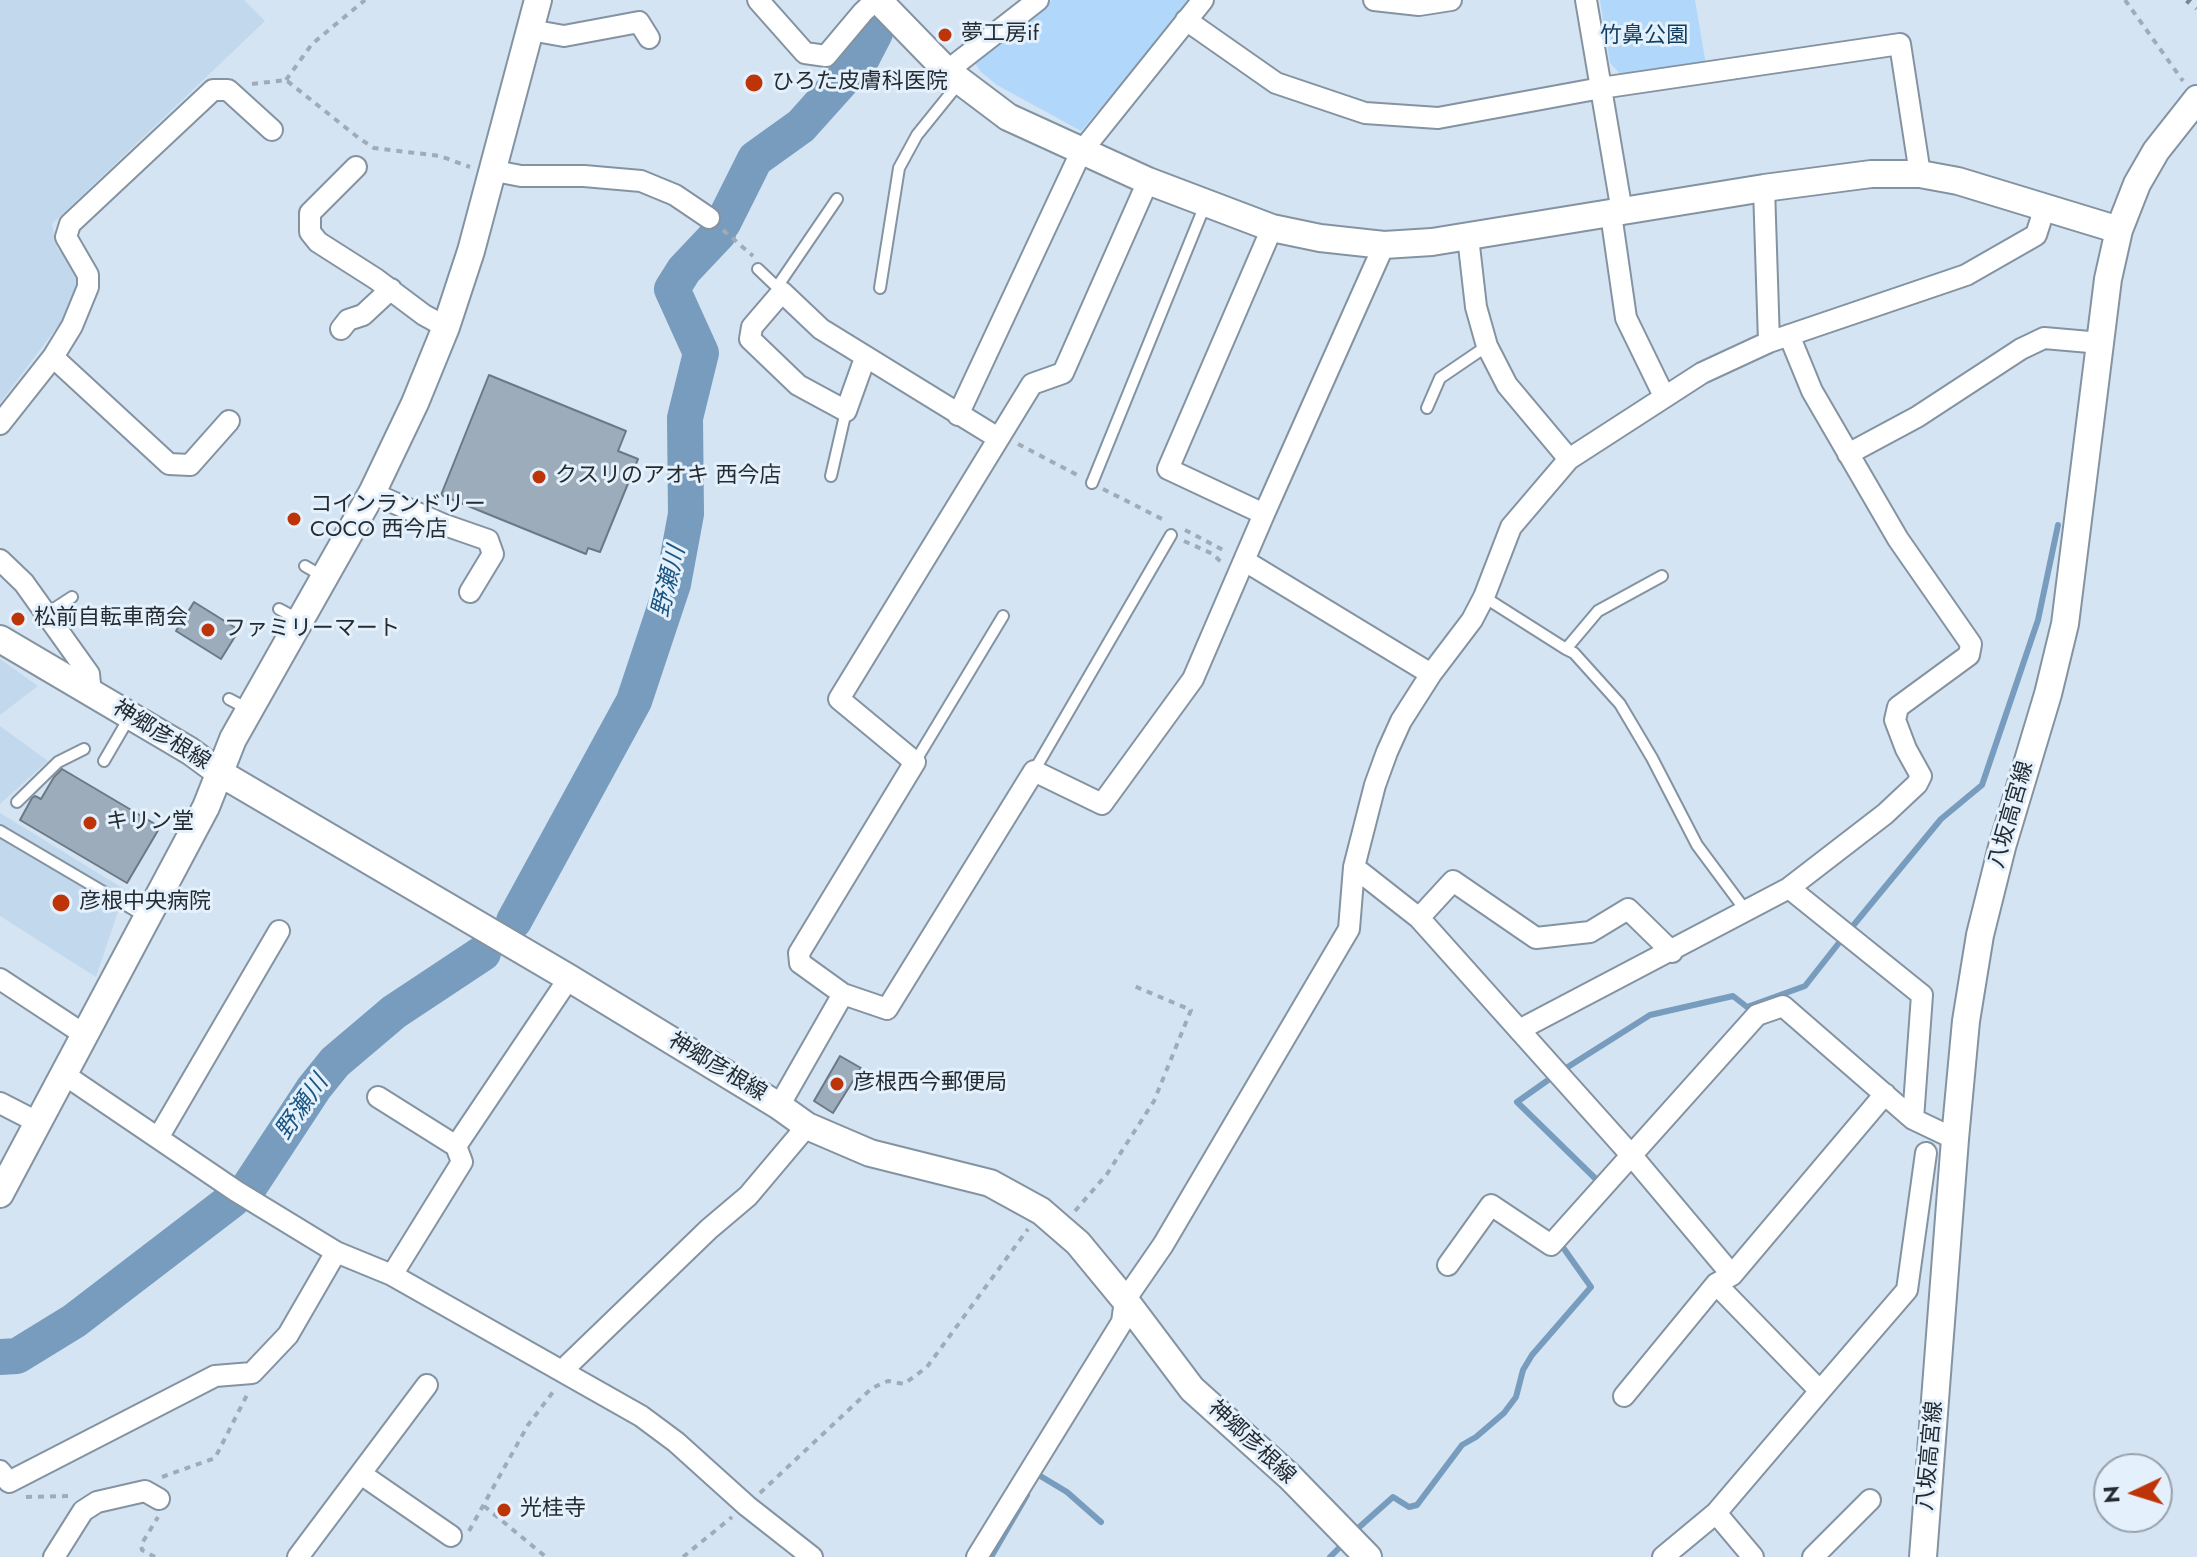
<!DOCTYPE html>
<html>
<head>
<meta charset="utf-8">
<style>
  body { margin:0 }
  #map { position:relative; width:2197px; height:1557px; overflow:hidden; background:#d4e4f3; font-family:Jost,sans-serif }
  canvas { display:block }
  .north { position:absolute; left:2093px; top:1453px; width:80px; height:80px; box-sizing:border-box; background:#e4f1fd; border:2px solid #98a2ab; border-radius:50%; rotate:266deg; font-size:22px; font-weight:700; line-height:32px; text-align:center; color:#252c31 }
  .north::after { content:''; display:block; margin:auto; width:28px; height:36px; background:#bd3409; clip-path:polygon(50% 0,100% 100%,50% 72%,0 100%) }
</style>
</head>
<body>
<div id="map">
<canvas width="2197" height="1557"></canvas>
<div class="north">N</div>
</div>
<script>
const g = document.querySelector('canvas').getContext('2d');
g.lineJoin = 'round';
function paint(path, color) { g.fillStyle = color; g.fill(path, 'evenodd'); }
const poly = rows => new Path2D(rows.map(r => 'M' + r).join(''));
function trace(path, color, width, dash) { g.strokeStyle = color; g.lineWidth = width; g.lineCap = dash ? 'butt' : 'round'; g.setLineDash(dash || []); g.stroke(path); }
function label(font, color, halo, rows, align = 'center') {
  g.font = font + ' Jost,"Noto Sans JP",sans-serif'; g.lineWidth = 6; g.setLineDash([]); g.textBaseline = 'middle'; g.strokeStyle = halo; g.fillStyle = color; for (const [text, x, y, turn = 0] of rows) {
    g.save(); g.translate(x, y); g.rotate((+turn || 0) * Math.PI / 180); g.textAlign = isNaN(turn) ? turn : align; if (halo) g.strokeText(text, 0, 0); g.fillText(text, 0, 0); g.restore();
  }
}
paint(poly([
  [0,0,244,0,265,21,52,224,57,248,77,269,81,286,76,302,0,403],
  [0,659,38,686,0,715],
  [0,726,48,761,0,804],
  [0,813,129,892,117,914,96,977,0,916]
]), '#c2d8ec');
paint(poly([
  [1052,0,1193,0,1081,131,997,85,981,72,974,62],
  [1600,0,1695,0,1706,65,1624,78,1610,63]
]), '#b1d8fa');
trace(poly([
  [1852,927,1941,819,1982,785,2038,620,2058,525],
  [1563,1070,1650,1015,1733,996,1747,1007,1805,986,1842,939],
  [1551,1078,1517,1102,1602,1185],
  [1035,1477,1037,1474,1067,1492,1101,1522],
  [1356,1530,1393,1497,1409,1507,1417,1505,1462,1445,1476,1437,1504,1413,1516,1397,1523,1370,1532,1355,1591,1287,1562,1246],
  [991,1557,1027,1495],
  [1330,1557,1343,1544]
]), '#779cbd', 6);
trace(poly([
  [723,223,755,159,801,126,862,58,875,33],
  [514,921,634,701,673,584,686,514,685,418,701,353,672,289,684,270,718,234],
  [249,1187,314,1088,335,1062,394,1012,483,953],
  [0,1357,17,1356,74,1321,232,1200]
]), '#779cbd', 36);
const building = poly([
  [489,375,626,431,618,451,638,459,600,552,588,548,586,554,441,495,489,375],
  [194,602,239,630,221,659,176,631,194,602],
  [62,769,160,827,127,883,20,820,32,798,35,796,41,799,54,777,62,769],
  [840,1056,861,1068,833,1113,814,1101,840,1056]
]);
paint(building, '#9cacba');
trace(building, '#6b7986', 2);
const lane = poly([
  [758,269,781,291],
  [777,287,837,199],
  [880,288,899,168,917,135,959,83],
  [1427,408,1440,378,1487,346],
  [831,476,846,411],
  [1092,483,1205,205],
  [305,566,324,577],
  [1484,597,1566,649,1598,611,1662,576],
  [279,609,298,619],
  [46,614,72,597],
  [1566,649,1574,653,1620,704,1652,758,1697,845,1746,911],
  [229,699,248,709],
  [104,761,129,718],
  [915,762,1003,616],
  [1034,771,1171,535],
  [17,802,58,762,84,749],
  [0,831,146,917]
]);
const street = poly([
  [758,0,805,53,826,56,863,12,876,0],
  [1374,0,1419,5,1451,0],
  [1586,0,1622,212],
  [1186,20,1276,83,1365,113,1438,118,1601,88,1900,44,1920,174],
  [530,30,564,36,639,22,649,38],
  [947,71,1038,0],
  [356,167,310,213,310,232,318,242,376,279,424,315,446,327],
  [495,171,521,176,584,176,641,181,675,195,709,218],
  [1764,188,1769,342],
  [1611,214,1626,318,1664,396],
  [1272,228,1168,469,1264,514,1384,245],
  [1468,237,1476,307,1487,346,1507,385,1569,459],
  [341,329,348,320,363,315,391,289],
  [53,357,169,464,190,465,229,421],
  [865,358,846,411,798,385,750,339,752,327,782,292,821,329,998,438],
  [958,415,1081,152,1203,0],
  [0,424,53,357,72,326,88,287,88,275,66,237,70,224,213,90,228,90,272,130],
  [1848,454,1917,417,2021,349,2044,338,2101,343],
  [372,493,442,524,488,540,493,554,470,592],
  [0,560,24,583,89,674,91,693],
  [1245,561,1431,674],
  [1354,867,1419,918,1632,1156,1732,1275],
  [1789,888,1922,995,1913,1119],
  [1419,918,1453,881,1536,938,1590,932,1628,909,1672,952],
  [0,979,85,1035],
  [843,994,800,963,799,953,915,762,839,699,1032,384,1063,373,1148,181],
  [1519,1030,1789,888,1885,814,1917,784,1921,776,1906,749,1895,720,1898,707,1969,655,1971,644,1898,539,1812,391,1789,335],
  [65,1075,236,1191,336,1252,392,1275,641,1416,676,1442,747,1506,812,1557],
  [378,1097,456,1146],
  [0,1103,39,1123],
  [779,1106,843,994,887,1009,1034,771,1102,804,1193,679,1264,514],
  [158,1138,279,931],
  [1448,1265,1491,1205,1551,1245,1757,1015,1783,1006,1913,1119,1955,1139],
  [392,1275,462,1162,456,1146,569,978],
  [565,1373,568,1365,709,1229,748,1196,807,1126],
  [1820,1391,1907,1290,1926,1153],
  [1624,1396,1716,1284],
  [0,1471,9,1482,215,1376,252,1373,288,1335,336,1252],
  [361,1474,451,1536],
  [1716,1513,1753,1557],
  [54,1557,83,1511,97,1502,145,1491,159,1499],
  [298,1557,427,1385],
  [977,1557,1122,1322,1125,1300,1163,1245,1349,929,1354,867,1375,785,1387,752,1401,721,1431,674,1472,620,1484,597,1511,527,1569,459,1702,373,1769,342,1966,275,2036,235,2045,207],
  [1663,1557,1716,1513,1820,1391,1716,1284,1732,1275,1885,1094],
  [1813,1557,1870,1500]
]);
const secondary = poly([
  [878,0,947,71,1008,117,1148,181,1272,228,1320,238,1384,245,1432,242,1764,188,1871,174,1920,174,1958,181,2119,230],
  [0,639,190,751,220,773,569,978,779,1106,807,1126,870,1153,990,1183,1041,1211,1078,1243,1125,1300,1192,1389,1290,1477,1368,1557],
  [0,1194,206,807,233,739,372,493,415,403,446,327,471,251,538,0],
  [1923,1557,1955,1139,1966,1021,1980,935,2002,847,2048,694,2065,624,2108,279,2119,230,2137,184,2156,151,2197,99]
]);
trace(lane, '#8493a1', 14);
trace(street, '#8493a1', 24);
trace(secondary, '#8493a1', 30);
trace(poly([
  [2125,0,2183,81],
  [286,80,312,44,365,0],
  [252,84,286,80,360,139,374,148,440,156,470,167],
  [723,230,753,256],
  [1018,444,1081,477],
  [1103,489,1166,521],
  [1185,530,1227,552],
  [1184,541,1213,554,1221,562],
  [1075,1211,1107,1174,1154,1101,1191,1010,1134,986],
  [162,1477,215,1458,249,1391],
  [760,1493,872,1388,888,1381,904,1384,927,1367,1028,1229],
  [26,1497,69,1496],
  [484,1506,546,1557],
  [469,1531,528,1425,556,1388],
  [155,1557,142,1550,141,1545,158,1517],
  [683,1557,732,1517]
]), '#9facb8', 4, [6, 6]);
trace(lane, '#fff', 10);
trace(street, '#fff', 20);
trace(secondary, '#fff', 26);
trace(poly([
  [2187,0,2197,8]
]), '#79858e', 6, [4, 8]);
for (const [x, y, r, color] of [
  [945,35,8,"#bd3409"],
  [754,83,10,"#bd3409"],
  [539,477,8,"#bd3409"],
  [294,519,8,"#bd3409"],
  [18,619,8,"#bd3409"],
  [208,630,8,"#bd3409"],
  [90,823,8,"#bd3409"],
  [61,903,10,"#bd3409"],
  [837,1084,8,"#bd3409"],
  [504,1510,8,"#bd3409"]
]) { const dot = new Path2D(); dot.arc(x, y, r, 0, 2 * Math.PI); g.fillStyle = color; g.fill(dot); trace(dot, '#e4f1fd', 3); }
label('22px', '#252c31', '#e4f1fd', [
  ["夢工房if",961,35],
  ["ひろた皮膚科医院",772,83],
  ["クスリのアオキ 西今店",555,477],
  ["コインランドリー",310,506],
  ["COCO 西今店",310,531],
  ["松前自転車商会",34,619],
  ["ファミリーマート",224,630],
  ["キリン堂",106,823],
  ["彦根中央病院",79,903],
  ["彦根西今郵便局",853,1084],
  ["光桂寺",520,1510]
], 'left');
label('22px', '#103d5e', '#e4f1fd', [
  ["竹鼻公園",1644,37]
]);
label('22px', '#252c31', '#e4f1fd', [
  ["神郷彦根線",161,736,32],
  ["八坂高宮線",2012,815,-74],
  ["神郷彦根線",717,1068,31],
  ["神郷彦根線",1251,1443,43],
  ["八坂高宮線",1931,1456,-85]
]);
label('italic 24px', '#1a5581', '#e4f1fd', [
  ["野瀬川",670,582,-76],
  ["野瀬川",303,1108,-55]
]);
</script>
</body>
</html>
